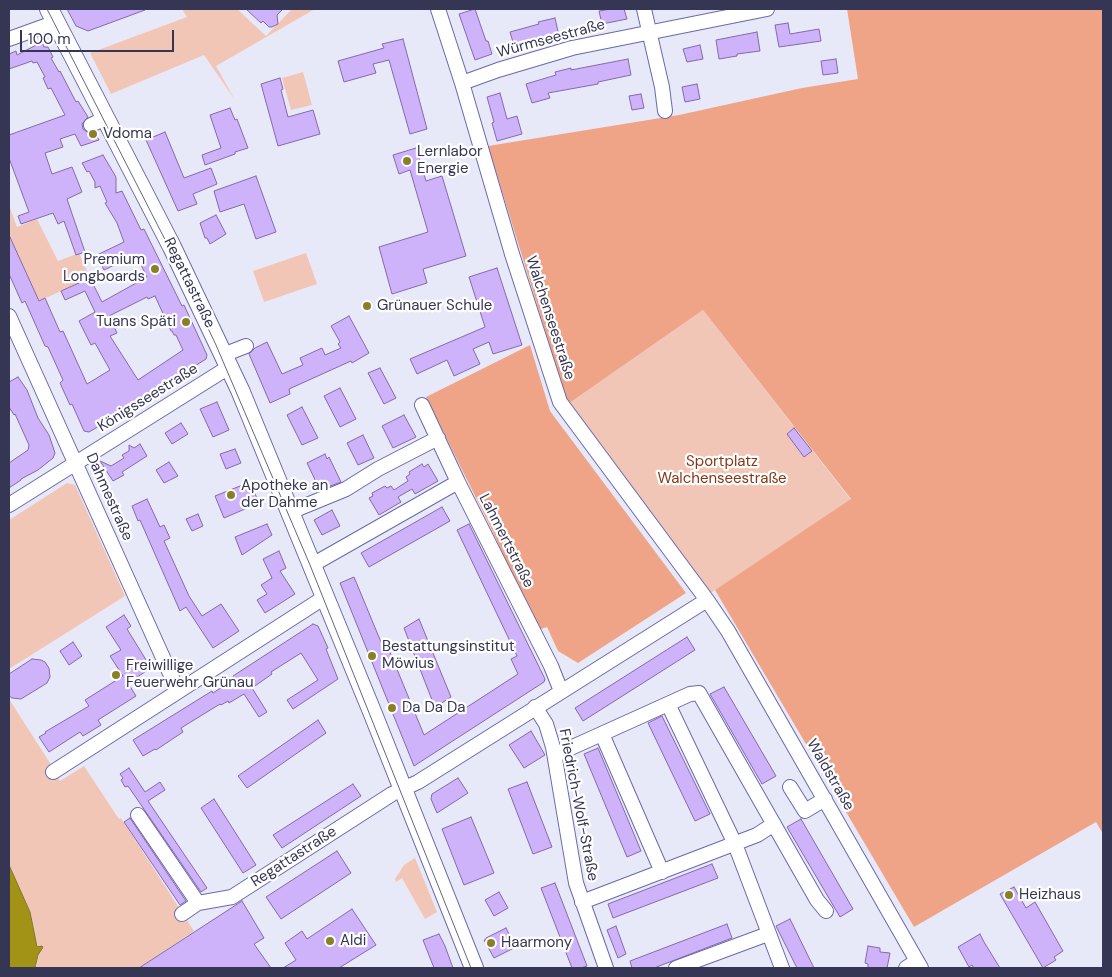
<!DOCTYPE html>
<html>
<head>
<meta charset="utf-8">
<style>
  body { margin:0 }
  #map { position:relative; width:1112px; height:977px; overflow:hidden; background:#e8e9f8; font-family:"DM Sans",sans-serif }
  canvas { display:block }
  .frame { position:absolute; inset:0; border:10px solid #353653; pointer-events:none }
  .scale { position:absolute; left:20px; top:30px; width:154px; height:22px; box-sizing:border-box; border:2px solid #353653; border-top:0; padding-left:6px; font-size:15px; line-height:18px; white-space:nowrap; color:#353653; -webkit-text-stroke:4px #fff; paint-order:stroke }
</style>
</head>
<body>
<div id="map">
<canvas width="1112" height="977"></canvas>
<div class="frame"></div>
<div class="scale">100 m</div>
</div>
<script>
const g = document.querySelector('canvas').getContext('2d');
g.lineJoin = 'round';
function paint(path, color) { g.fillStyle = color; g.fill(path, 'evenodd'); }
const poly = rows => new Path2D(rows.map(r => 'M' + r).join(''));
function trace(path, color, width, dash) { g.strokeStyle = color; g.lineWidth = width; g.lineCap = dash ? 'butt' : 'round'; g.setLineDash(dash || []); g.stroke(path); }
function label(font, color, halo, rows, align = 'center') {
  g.font = font + ' "DM Sans",sans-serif'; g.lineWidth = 4.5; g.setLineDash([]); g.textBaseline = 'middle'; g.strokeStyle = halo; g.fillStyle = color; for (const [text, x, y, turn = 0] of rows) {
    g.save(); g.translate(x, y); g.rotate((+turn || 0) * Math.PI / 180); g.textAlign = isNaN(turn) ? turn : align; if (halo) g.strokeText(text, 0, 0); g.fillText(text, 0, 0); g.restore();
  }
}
paint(poly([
  [182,9,237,9,266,36,291,10,290,9,315,9,216,66,235,100,204,55,111,94,90,53,187,17],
  [303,72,312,105,291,110,282,78],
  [9,205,17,227,37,219,58,261,79,253,90,278,39,301,9,235],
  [306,253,317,284,264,302,253,271],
  [703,310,851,500,709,594,568,404],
  [67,483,75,485,125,596,9,669,9,520],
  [9,699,50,763,60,781,84,766,119,819,121,818,194,931,145,964,148,968,36,968,40,949,39,947,37,947,30,912,9,865],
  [415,858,437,912,425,919,402,878,396,882,395,879,404,865]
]), '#f2c6b6');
paint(poly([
  [847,9,1103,9,1103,834,1096,822,914,927,715,590,851,499,703,310,568,404,488,146,679,115,802,88,858,79],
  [530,345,550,411,686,593,578,663,558,651,547,627,541,629,537,628,491,528,426,397]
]), '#f0a487');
const water = poly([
  [9,865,30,912,37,947,42,946,43,947,38,955,35,968,9,968,9,865]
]);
paint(water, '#a29316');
trace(water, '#817728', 1);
const building = poly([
  [67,9,145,9,145,10,88,31,76,26,67,9],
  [246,9,283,9,277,15,278,24,272,27,269,27,263,21,261,23,246,9],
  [475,9,486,41,488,41,492,54,475,60,459,14,475,9],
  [611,9,624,9,627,19,602,24,599,11,611,9],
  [555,18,559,36,529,43,530,45,515,49,510,32,539,24,538,22,555,18],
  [788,23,790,34,819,29,821,41,779,47,775,25,788,23],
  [757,32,760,51,737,54,737,56,719,59,716,40,757,32],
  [403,39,427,129,410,134,389,60,373,64,376,73,344,82,338,61,384,48,382,44,403,39],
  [42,42,44,47,48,47,53,57,51,58,59,72,60,71,76,102,78,101,88,117,82,124,83,129,90,134,95,133,99,140,81,146,75,134,60,139,63,147,45,153,52,174,72,167,82,192,67,199,85,252,76,255,64,221,58,224,53,213,21,224,18,216,29,212,9,158,9,135,65,115,51,88,48,89,43,78,45,77,37,62,33,63,32,61,9,69,9,54,16,51,17,55,42,42],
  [700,45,703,59,687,62,683,49,700,45],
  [628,59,631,75,598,82,598,84,548,93,550,98,532,103,526,84,556,75,555,72,571,68,571,70,628,59],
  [836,59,838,73,823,75,821,61,836,59],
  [280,78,283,89,281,90,288,117,313,110,320,134,278,146,261,84,280,78],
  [697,84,700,99,685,102,682,87,697,84],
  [500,93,507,119,517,116,522,134,497,141,492,123,494,122,487,97,500,93],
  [641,94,644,108,632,110,629,96,641,94],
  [230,108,235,120,237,119,248,148,235,152,235,154,205,165,202,155,221,148,210,115,230,108],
  [165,132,184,178,211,168,217,184,193,194,197,204,178,211,146,140,165,132],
  [416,148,426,181,442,176,466,256,423,269,427,283,392,294,379,247,428,232,410,170,399,174,393,155,416,148],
  [103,155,116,177,116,193,122,191,141,230,144,229,182,306,184,305,207,355,206,359,135,404,134,406,89,432,84,431,72,404,70,405,60,383,63,380,48,347,45,346,25,301,22,303,9,274,9,235,39,301,45,298,60,332,63,331,87,384,110,370,95,343,91,345,79,321,95,312,85,291,65,300,61,291,90,278,102,302,147,277,136,255,104,270,97,255,124,242,117,223,105,203,107,202,100,186,95,188,95,182,89,171,87,172,82,163,103,155],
  [155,296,171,331,172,331,174,335,176,335,183,350,138,380,110,336,117,333,109,316,147,297,148,299,155,296],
  [256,176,276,232,256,239,244,204,220,212,214,191,256,176],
  [216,215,226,234,210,244,207,238,205,238,200,223,216,215],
  [497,268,522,345,493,354,489,342,473,349,480,364,454,376,447,360,417,374,410,359,485,327,469,277,497,268],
  [349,316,369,353,352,363,351,361,289,389,290,394,270,403,249,354,255,348,267,342,282,374,303,365,300,358,322,348,325,355,341,348,338,344,340,342,331,326,349,316],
  [380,368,396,398,384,404,368,373,380,368],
  [18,377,27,390,38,418,49,435,55,453,53,458,38,470,21,479,21,480,9,488,9,463,28,450,29,445,15,414,14,415,9,407,9,382,18,377],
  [340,388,356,419,340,427,324,396,340,388],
  [217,402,229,430,213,437,200,409,217,402],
  [302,407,318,438,302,445,287,415,302,407],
  [404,415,416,437,393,448,382,426,404,415],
  [181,423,188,434,172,444,165,433,181,423],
  [794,428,812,451,804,457,787,434,794,428],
  [363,435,374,458,358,465,347,443,363,435],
  [140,444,147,456,122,472,124,475,113,481,100,461,111,466,124,458,122,455,129,451,129,445,134,448,140,444],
  [235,449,241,463,226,469,220,454,235,449],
  [325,454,327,459,329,457,341,482,320,490,307,463,325,454],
  [169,462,178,476,164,483,156,470,169,462],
  [422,464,424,467,428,464,438,481,415,494,412,489,398,497,401,502,379,515,369,498,373,496,372,493,385,486,387,488,391,486,394,490,408,481,406,477,410,474,409,472,422,464],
  [250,482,259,503,224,518,215,496,250,482],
  [147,499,160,527,164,525,170,538,164,541,189,596,202,616,221,604,239,631,213,648,186,607,180,611,140,520,138,521,132,506,147,499],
  [442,507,450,521,369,567,361,553,442,507],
  [332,510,340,526,322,535,314,520,332,510],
  [198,514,203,526,192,531,186,519,198,514],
  [267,524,272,535,242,555,235,537,267,524],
  [469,524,545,679,544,682,414,766,340,583,354,577,381,642,385,640,424,735,518,674,511,659,517,656,457,530,469,524],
  [279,551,286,568,280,571,295,594,265,613,257,600,267,594,261,585,272,578,263,559,279,551],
  [124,615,131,626,127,629,151,668,128,683,136,696,98,720,101,725,83,736,80,732,49,752,39,737,46,733,45,732,89,706,85,700,123,676,110,656,121,650,106,627,124,615],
  [419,619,451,697,437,706,432,700,404,628,419,619],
  [313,624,318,626,328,648,326,649,338,679,293,709,287,700,318,680,301,653,271,672,272,674,252,688,267,712,259,717,244,694,229,703,228,701,221,705,220,704,181,728,183,732,156,750,155,749,143,756,133,740,212,691,213,693,234,679,233,676,313,624],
  [687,637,695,650,583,721,575,708,687,637],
  [73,642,82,656,69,665,60,651,73,642],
  [32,659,41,660,45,662,49,668,50,677,47,683,21,699,12,698,9,696,9,674,32,659],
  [724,687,776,776,762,784,710,694,724,687],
  [662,716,710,814,695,821,648,723,662,716],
  [318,720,326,733,247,788,238,776,318,720],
  [531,731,545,755,524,768,509,745,531,731],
  [598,748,641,851,627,857,584,754,598,748],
  [129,768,145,792,160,782,165,790,148,801,207,888,201,892,128,786,125,787,121,780,123,778,120,774,129,768],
  [458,778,468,793,437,813,431,799,432,794,458,778],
  [527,782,552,847,533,854,508,789,527,782],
  [353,784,361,796,282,848,273,835,353,784],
  [214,799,256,865,243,873,201,808,214,799],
  [471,817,494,873,464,885,442,829,471,817],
  [130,818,186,901,180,905,124,822,130,818],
  [801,819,853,909,840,917,787,827,801,819],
  [337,851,351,873,281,919,266,897,337,851],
  [712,864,718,878,613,918,608,904,712,864],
  [555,883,587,966,581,968,572,968,541,888,555,883],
  [1014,887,1026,908,1035,902,1063,951,1054,957,1056,960,1043,968,1000,894,1014,887],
  [499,892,508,908,494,916,485,900,499,892],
  [242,901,264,938,254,944,271,968,139,968,242,901],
  [352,909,376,945,339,968,283,968,296,960,285,943,302,931,307,939,352,909],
  [790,919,814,968,797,968,776,926,790,919],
  [727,924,732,938,654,968,632,968,630,961,727,924],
  [616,926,626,954,618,958,607,930,616,926],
  [506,928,515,946,513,947,514,948,494,958,484,940,486,940,486,938,506,928],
  [439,934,445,946,453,968,434,968,423,940,439,934],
  [980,934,984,942,1000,968,974,968,972,965,969,967,958,947,980,934],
  [868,946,880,948,880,952,890,953,887,968,868,968,868,964,865,963,868,946]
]);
paint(building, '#cfb3fa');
trace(building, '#8469aa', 1);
const minor = poly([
  [438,9,462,83,512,254,560,402,707,600,728,631,921,968],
  [644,9,662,87,665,111],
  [9,39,56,22],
  [462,83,498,70,572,48,767,9],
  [91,125,106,118],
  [9,316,178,691],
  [223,355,246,346],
  [422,405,458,482,551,666,561,691],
  [9,505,229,367],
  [290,512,346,489,378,469,438,438],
  [312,565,458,482],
  [668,704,735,844,782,968],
  [535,707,546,724,553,747,576,883,606,968],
  [602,734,662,872],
  [555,755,690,694,699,693,817,900,826,911],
  [53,772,325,597],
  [790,787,805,811,825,799],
  [138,815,198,903],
  [582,902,757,835,774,824],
  [182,914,198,903,232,897,392,794,418,782,707,600],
  [676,968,768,934],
  [906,968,917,961]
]);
const major = poly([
  [49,9,172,247,240,390,373,714,474,968]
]);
trace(minor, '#6969ab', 16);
trace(major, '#6969ab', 20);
trace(minor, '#fff', 14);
trace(major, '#fff', 18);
trace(poly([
  [47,9,178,265,216,345,310,565,471,968]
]), '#64657e', 1);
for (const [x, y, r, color] of [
  [93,134,5,"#8b7f26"],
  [407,161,5,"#8b7f26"],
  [155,269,5,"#8b7f26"],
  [367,306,5,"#8b7f26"],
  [186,322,5,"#8b7f26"],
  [231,495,5,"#8b7f26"],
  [372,656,5,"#8b7f26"],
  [116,675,5,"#8b7f26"],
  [392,708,5,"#8b7f26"],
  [1009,895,5,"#8b7f26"],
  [330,941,5,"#8b7f26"],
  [491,943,5,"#8b7f26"]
]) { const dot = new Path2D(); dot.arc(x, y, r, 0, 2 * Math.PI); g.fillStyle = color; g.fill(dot); trace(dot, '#fff', 2); }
label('15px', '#353653', '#fff', [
  ["Würmseestraße",551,39,-15],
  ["Regattastraße",189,283,64],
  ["Walchenseestraße",550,318,72],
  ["Königsseestraße",148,398,-32],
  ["Dahmestraße",109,497,66],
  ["Lahmertstraße",506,541,63],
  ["Waldstraße",830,775,60],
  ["Friedrich-Wolf-Straße",578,805,79],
  ["Regattastraße",294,857,-33]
]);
label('15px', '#353653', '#fff', [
  ["Vdoma",103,134],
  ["Lernlabor",417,152],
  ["Energie",417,169],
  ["Premium",145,260,"right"],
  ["Longboards",145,277,"right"],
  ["Grünauer Schule",377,306],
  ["Tuans Späti",176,322,"right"],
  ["Apotheke an",241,486],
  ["der Dahme",241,503],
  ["Bestattungsinstitut",382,647],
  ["Möwius",382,664],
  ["Freiwillige",126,666],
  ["Feuerwehr Grünau",126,683],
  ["Da Da Da",402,708],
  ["Heizhaus",1019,895],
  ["Aldi",340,941],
  ["Haarmony",501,943]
], 'left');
label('15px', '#853714', '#fff', [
  ["Sportplatz",722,462],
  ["Walchenseestraße",722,479]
]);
</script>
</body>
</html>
